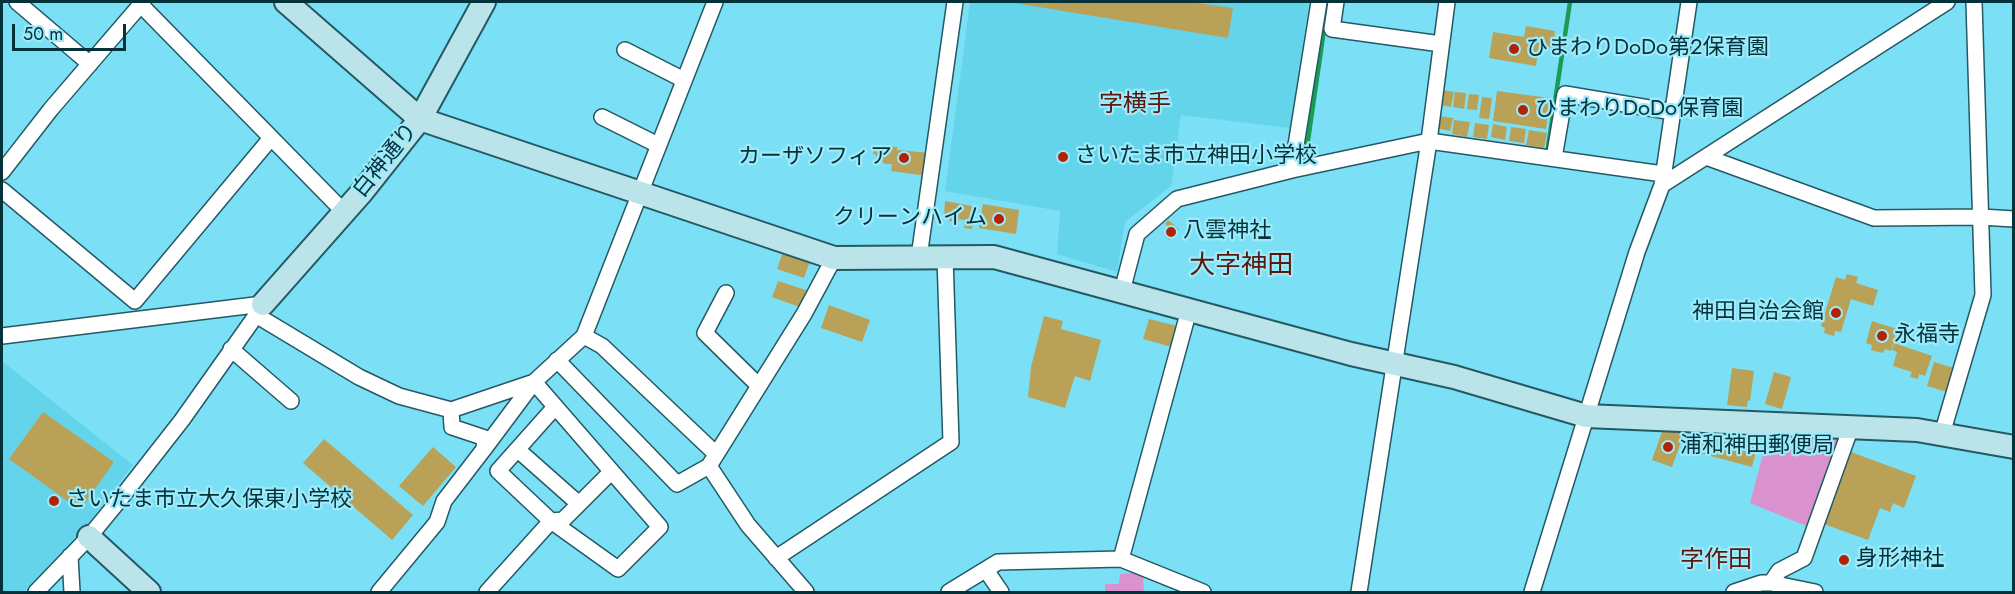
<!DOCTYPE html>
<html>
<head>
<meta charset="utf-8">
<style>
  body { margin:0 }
  #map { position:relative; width:2015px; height:594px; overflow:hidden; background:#7be0f5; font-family:Jost,sans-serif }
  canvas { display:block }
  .frame { position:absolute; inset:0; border:3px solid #03323b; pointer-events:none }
  .scale { position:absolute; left:12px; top:24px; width:114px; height:27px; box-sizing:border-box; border:3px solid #03323b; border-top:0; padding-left:8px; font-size:18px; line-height:21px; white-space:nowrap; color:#03323b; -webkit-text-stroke:4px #9deafb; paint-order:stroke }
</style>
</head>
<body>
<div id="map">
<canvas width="2015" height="594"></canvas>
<div class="frame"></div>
<div class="scale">50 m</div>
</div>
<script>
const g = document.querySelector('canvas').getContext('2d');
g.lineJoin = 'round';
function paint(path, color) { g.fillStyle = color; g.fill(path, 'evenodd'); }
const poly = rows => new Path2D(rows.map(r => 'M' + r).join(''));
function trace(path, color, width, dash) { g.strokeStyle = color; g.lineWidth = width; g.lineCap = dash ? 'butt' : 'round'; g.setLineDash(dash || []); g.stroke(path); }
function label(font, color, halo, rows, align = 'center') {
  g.font = font + ' Jost,"Noto Sans JP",sans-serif'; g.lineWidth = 4.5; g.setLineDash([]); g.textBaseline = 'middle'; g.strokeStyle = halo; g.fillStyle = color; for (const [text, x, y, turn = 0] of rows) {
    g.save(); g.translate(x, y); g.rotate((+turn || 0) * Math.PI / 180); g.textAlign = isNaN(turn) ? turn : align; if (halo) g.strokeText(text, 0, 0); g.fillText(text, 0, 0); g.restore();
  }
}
paint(poly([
  [970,2,1309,2,1290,128,1181,115,1171,186,1125,222,1117,272,1057,254,1060,211,945,191],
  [2,361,133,465,78,537,24,592,2,592]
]), '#64d4eb');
paint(poly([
  [1769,432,1841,436,1809,527,1750,503],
  [1143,572,1144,592,1105,592,1105,584,1119,584,1120,574]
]), '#d992ce');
trace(poly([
  [1547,154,1570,2],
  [1305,161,1328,2]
]), '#199d54', 4.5);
paint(poly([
  [1008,2,1190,2,1233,8,1228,38],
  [1526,26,1555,31,1554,38,1559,39,1558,49,1539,45,1536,66,1489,58,1493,32,1524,37],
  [1443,90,1454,92,1451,107,1440,105],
  [1497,91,1550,98,1546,129,1493,121],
  [1455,92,1466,93,1464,109,1453,107],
  [1469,94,1479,95,1477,110,1467,109],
  [1482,97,1492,98,1489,119,1479,118],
  [1439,116,1453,118,1450,131,1436,128],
  [1454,120,1470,122,1467,137,1452,134],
  [1475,123,1489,125,1487,139,1473,137],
  [1493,124,1507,127,1505,140,1491,137],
  [1511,127,1526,129,1524,143,1509,141],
  [1529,130,1547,133,1544,148,1526,145],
  [880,145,897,147,897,150,930,153,927,176,891,171,892,164,885,164,873,153,874,146,880,147],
  [945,201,972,206,970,216,974,217,972,229,964,228,965,220,959,219,959,222,949,221,950,218,944,217],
  [983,204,1019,210,1016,234,979,228],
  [1168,220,1179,229,1169,240,1164,235,1170,228,1165,224],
  [783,252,810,261,804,278,777,269],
  [1847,274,1858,277,1856,283,1878,290,1873,306,1851,299,1841,332,1835,331,1834,336,1824,333,1825,328,1821,326,1836,277,1845,280],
  [778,281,806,290,800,307,772,297],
  [829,305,870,320,862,342,821,328],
  [1044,316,1063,321,1061,329,1101,340,1090,381,1075,376,1065,408,1028,397,1031,367],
  [1149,319,1177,326,1172,347,1143,339],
  [1872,321,1897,329,1891,351,1885,349,1883,353,1871,350,1872,345,1866,343],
  [1894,343,1932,356,1925,376,1919,374,1918,379,1910,377,1912,372,1893,366,1897,352,1892,350],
  [1934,362,1954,368,1947,392,1927,386],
  [1732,368,1754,371,1750,401,1748,400,1747,407,1727,405],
  [1774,372,1791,377,1782,409,1765,404],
  [43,412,114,462,80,510,9,459],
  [1664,426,1684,434,1672,467,1652,460],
  [1697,433,1757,448,1752,467,1692,451],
  [324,439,413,515,392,540,303,463],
  [433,447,456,467,423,506,399,486],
  [1851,452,1916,476,1904,508,1893,503,1890,512,1880,508,1868,540,1824,524]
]), '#b9a157');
const street = poly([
  [17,2,90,64],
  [1336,2,1332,29,1441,44],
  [141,5,344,212],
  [625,50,684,80],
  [602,117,658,145],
  [1706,157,1874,218,1981,217,2014,219],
  [1554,158,1565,94,1673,112],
  [1292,170,1319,2],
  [2,172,51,109,143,2],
  [1662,185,1947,2],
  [2,190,135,301,271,138],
  [919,257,955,2],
  [1122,291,1137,234,1177,199,1292,170,1429,141,1663,174],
  [726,293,705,333,759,386],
  [256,315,359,377,399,396,451,410,534,382,584,336,715,2],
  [2,336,263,304],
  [584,336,602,346,716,454],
  [231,349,291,401],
  [557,360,677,484,709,466],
  [1942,434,1983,295,1974,2],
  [484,449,534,382,660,527,618,569,551,521,498,471,555,407],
  [518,450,579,504],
  [70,556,72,592],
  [776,558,951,442,945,257],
  [1121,559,1189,310],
  [986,570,1001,592],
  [1771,583,1779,571,1804,558,1851,427],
  [36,592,89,537,121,498,182,420,262,307],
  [379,592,437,522,444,501,484,449,485,438,452,427,451,410],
  [487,592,551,521,563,520,611,472],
  [806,592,748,525,709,466,804,314,834,258],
  [949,592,998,562,1121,559,1203,592],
  [1359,592,1429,141,1447,2],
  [1532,592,1637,252,1662,185,1689,2],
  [1734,592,1761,583,1771,583,1815,592]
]);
const secondary = poly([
  [286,2,420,119,834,258,994,257,1351,354,1454,377,1586,416,1917,430,2014,447],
  [263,304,362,192,420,119,484,2],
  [89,537,149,592]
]);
trace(street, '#235964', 18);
trace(secondary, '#235964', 26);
trace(street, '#fff', 15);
trace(secondary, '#bbe4ea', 22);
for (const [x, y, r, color] of [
  [1514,49,6,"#b02306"],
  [1523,110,6,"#b02306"],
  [1063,157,6,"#b02306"],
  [904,158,6,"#b02306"],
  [999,219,6,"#b02306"],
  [1171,232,6,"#b02306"],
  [1836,313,6,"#b02306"],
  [1882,336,6,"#b02306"],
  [1668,447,6,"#b02306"],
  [54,501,6,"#b02306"],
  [1844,560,6,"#b02306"]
]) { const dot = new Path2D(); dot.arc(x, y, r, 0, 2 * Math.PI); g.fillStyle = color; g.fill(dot); trace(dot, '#9deafb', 2); }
label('22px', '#03323b', '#9deafb', [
  ["ひまわりDoDo第2保育園",1526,49],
  ["ひまわりDoDo保育園",1535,110],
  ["さいたま市立神田小学校",1075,157],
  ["カーザソフィア",892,158,"right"],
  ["クリーンハイム",987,219,"right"],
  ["八雲神社",1183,232],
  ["神田自治会館",1824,313,"right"],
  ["永福寺",1894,336],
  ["浦和神田郵便局",1680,447],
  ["さいたま市立大久保東小学校",66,501],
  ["身形神社",1856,560]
], 'left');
label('22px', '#03323b', '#9deafb', [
  ["白神通り",386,161,-51]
]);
label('24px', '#5b180c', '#9deafb', [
  ["字横手",1135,105],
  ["字作田",1716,561]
]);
label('26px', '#5b180c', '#9deafb', [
  ["大字神田",1241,267]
]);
</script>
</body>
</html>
